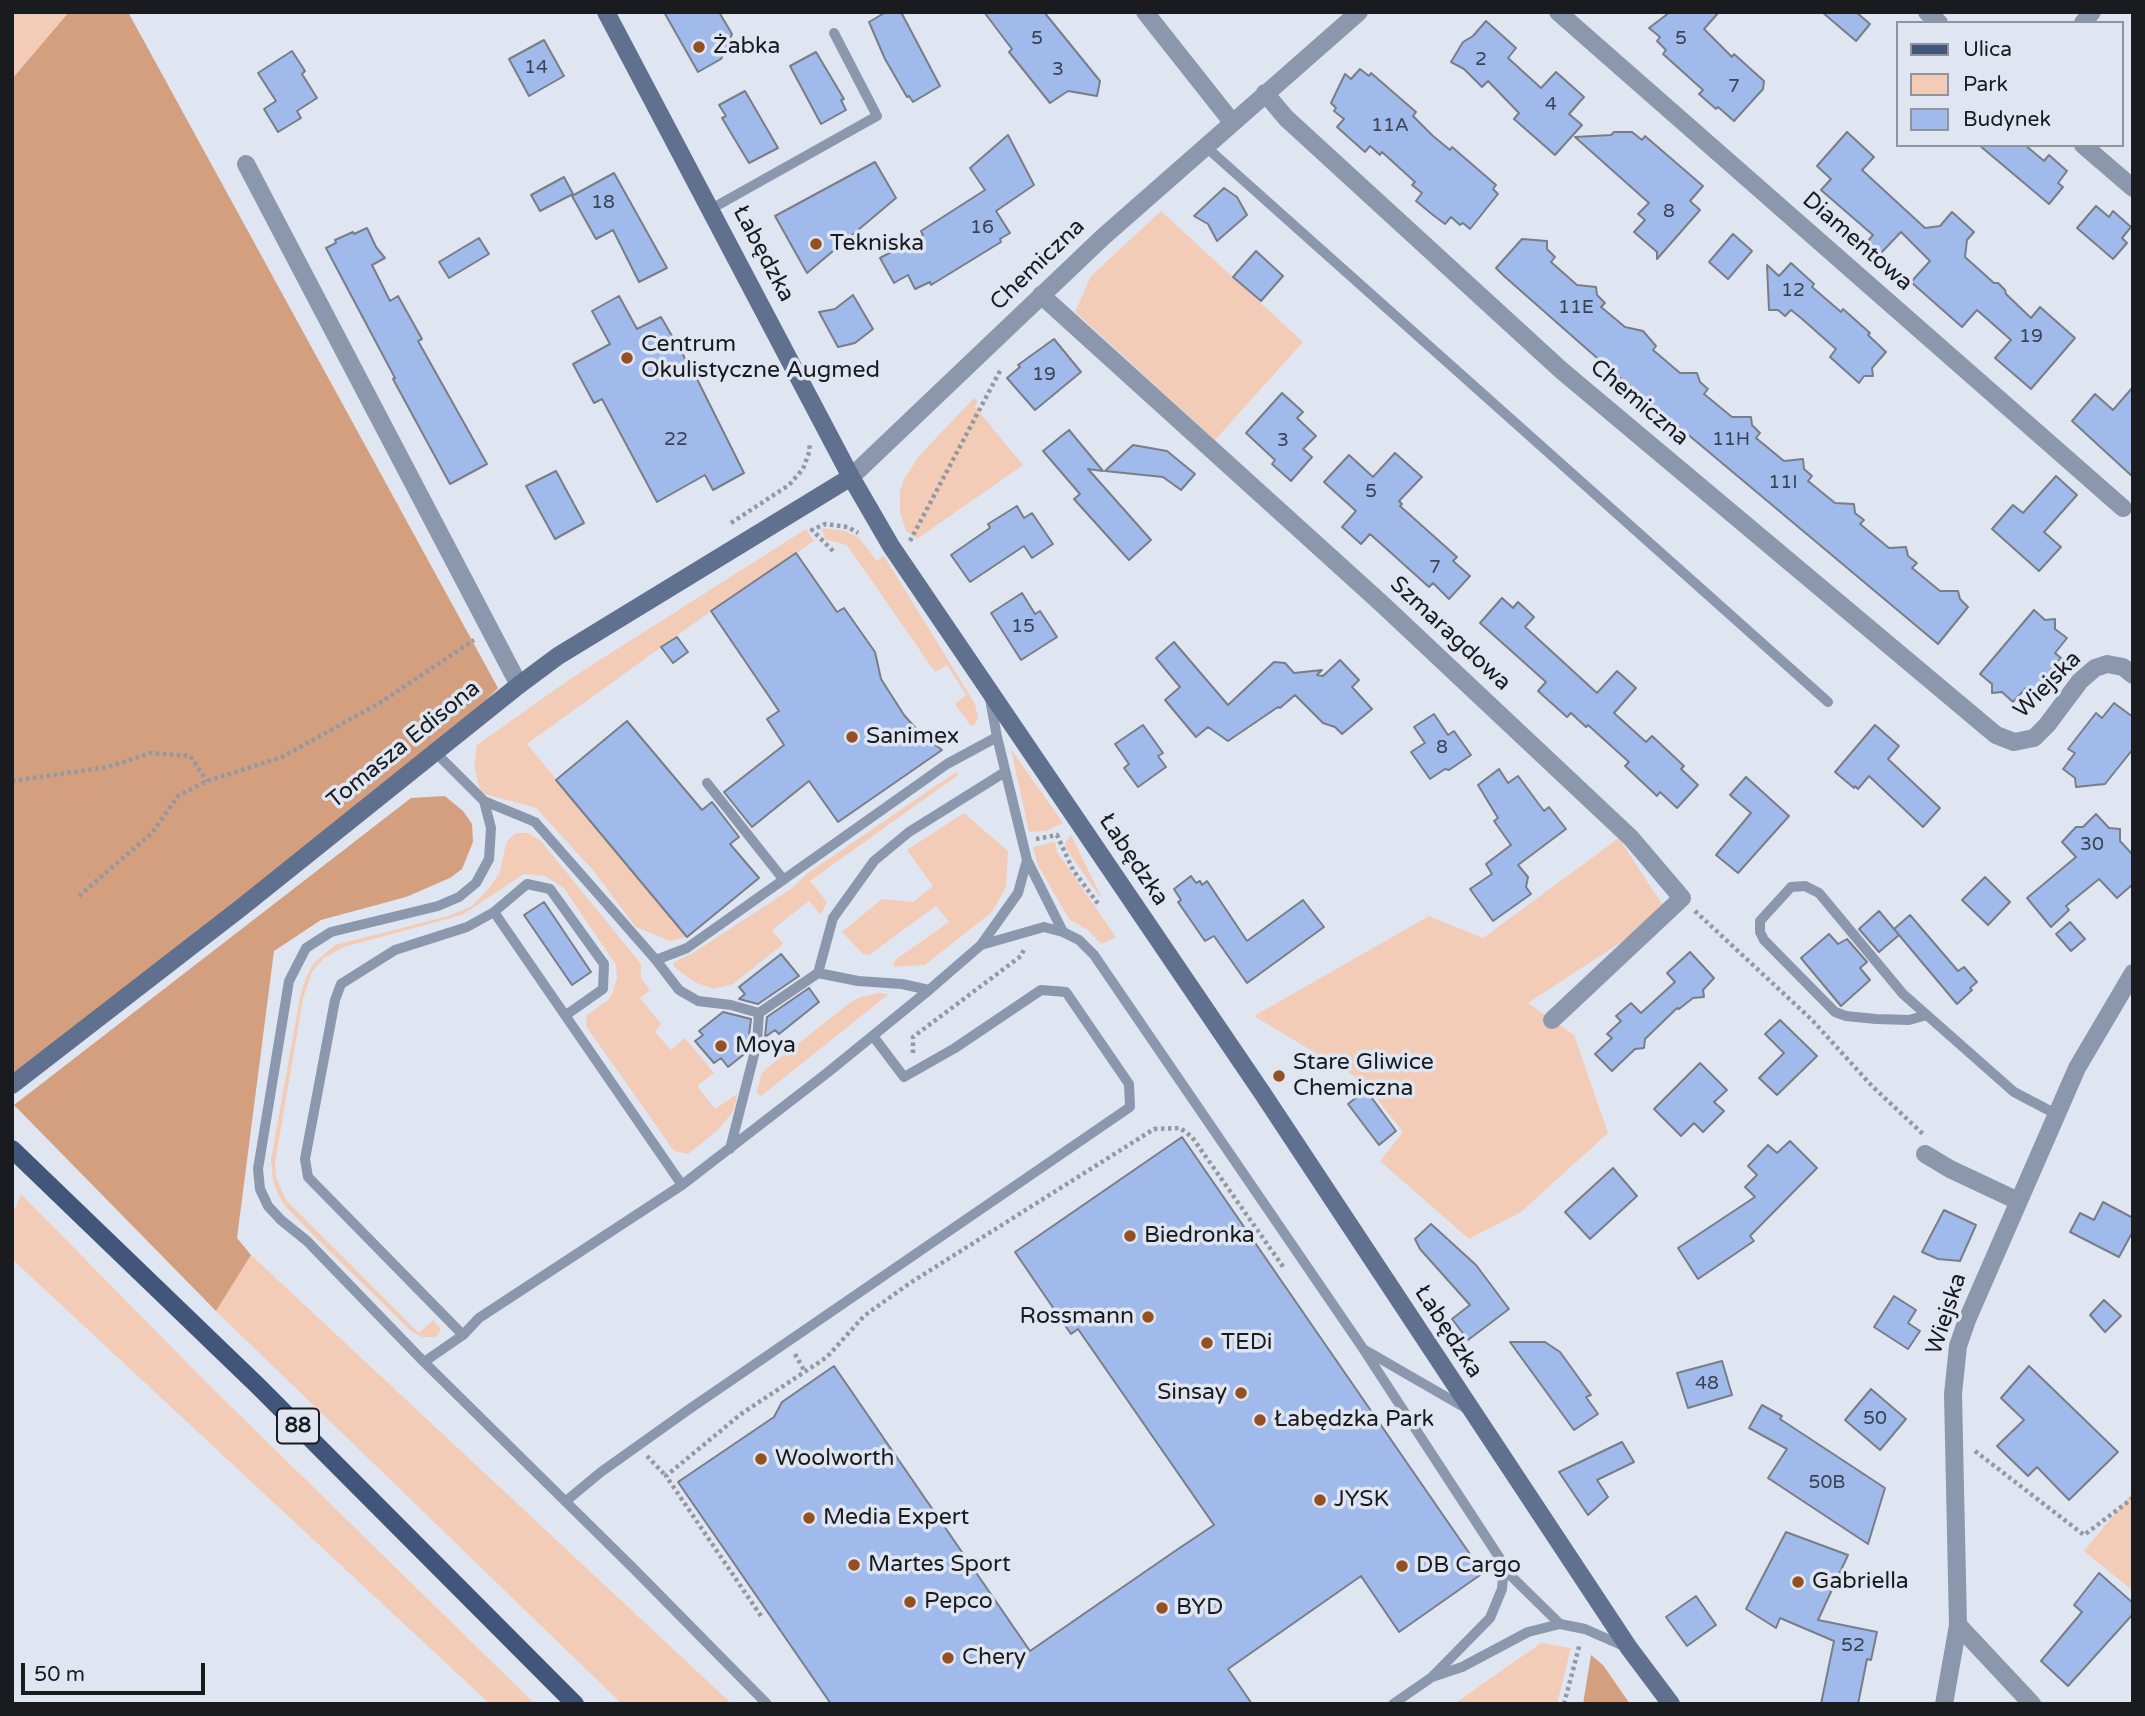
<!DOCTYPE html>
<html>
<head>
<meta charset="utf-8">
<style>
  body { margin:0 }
  #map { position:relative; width:2145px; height:1716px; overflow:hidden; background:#e0e6f1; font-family:"Varela Round",sans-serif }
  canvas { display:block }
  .frame { position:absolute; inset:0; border:14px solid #191b1f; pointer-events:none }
  .legend { position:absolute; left:1896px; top:21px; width:228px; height:126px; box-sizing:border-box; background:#e0e6f1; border:2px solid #90959d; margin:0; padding:9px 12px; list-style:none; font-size:21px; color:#191b1f }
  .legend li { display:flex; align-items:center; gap:14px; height:35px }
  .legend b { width:35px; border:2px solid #90959d }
  .scale { position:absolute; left:21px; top:1663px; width:184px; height:32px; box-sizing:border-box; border:4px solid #191b1f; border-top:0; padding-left:9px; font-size:21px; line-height:24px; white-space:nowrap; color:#191b1f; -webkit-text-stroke:5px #e0e6f1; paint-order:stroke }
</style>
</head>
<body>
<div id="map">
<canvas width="2145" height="1716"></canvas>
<div class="frame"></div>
<ul class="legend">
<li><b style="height:9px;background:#42557a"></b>Ulica</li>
<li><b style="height:19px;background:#f2ccb6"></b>Park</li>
<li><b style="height:19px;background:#a0baeb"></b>Budynek</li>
</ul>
<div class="scale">50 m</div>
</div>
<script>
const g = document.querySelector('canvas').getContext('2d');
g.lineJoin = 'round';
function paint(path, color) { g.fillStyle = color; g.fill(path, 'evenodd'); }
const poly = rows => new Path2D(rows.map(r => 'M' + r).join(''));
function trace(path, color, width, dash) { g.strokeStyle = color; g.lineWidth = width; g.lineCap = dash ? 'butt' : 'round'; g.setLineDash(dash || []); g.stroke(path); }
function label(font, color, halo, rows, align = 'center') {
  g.font = font + ' "Varela Round",sans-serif'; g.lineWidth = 7; g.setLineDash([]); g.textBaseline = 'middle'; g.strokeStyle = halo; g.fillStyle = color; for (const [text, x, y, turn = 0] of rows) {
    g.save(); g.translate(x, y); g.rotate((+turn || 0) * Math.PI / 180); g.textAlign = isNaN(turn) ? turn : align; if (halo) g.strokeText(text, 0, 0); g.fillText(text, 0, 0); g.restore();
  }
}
paint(poly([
  [12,12,69,12,12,79],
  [1161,211,1303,342,1215,440,1075,312,1091,276],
  [974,398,978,401,975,407,1023,465,917,539,906,531,900,512,900,491,904,479,919,456],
  [822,528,845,531,859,538,877,561,884,556,975,704,978,718,974,726,970,725,955,704,966,695,947,665,935,672,847,545,825,539],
  [806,529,814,541,711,611,527,744,687,937,670,941,636,927,592,869,536,808,481,793,474,767,477,745,573,677],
  [1011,749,1063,823,1046,831,1029,832],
  [956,772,958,775,810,881,827,902,821,915,809,901,772,930,783,944,733,984,714,989,694,982,674,967,673,963,676,961,693,953,791,889,808,873],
  [964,813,1008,851,1006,887,992,912,925,965,893,967,895,960,949,922,936,906,869,955,863,954,842,932,882,899,913,902,933,886,907,850],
  [516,833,528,833,541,841,641,964,641,978,650,990,640,998,661,1024,655,1032,671,1050,685,1038,714,1073,697,1086,715,1109,737,1094,736,1101,732,1113,717,1131,688,1154,674,1151,586,1026,587,1015,608,1000,613,992,617,978,616,965,564,888,545,876,524,874,462,915,344,947,324,958,312,972,303,999,275,1163,276,1177,286,1200,419,1333,433,1320,441,1329,436,1337,422,1337,412,1332,318,1240,286,1207,278,1195,273,1180,271,1159,300,997,305,980,313,964,335,945,448,916,472,906,489,888,500,872,505,848,508,840],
  [1071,835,1101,896,1100,897,1067,850,1065,843],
  [1619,838,1667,912,1528,1003,1574,1035,1608,1133,1521,1212,1469,1239,1380,1161,1403,1132,1364,1082,1254,1016,1429,916,1483,938],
  [1055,842,1057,852,1116,937,1101,944,1088,930,1070,920,1063,909,1038,865,1033,847],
  [879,993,889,994,761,1096,757,1093,761,1075,767,1068,851,1002,860,997],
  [21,1194,209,1385,535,1704,490,1704,12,1259,12,1216],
  [251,1255,732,1704,622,1704,216,1311],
  [2133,1492,2133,1591,2084,1551],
  [1541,1643,1571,1648,1557,1704,1454,1704]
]), '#f2ccb6');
paint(poly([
  [69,12,128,12,498,688,435,752,12,1085,12,79],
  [445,796,463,811,472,824,473,842,462,869,450,878,406,897,321,920,274,951,237,1238,251,1255,216,1311,14,1105,411,798],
  [1591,1655,1603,1665,1630,1704,1583,1704]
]), '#d39f7f');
const building = poly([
  [664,12,719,12,732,34,721,59,698,72,664,12],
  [886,12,901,12,940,86,913,102,909,96,907,97,885,59,869,22,886,12],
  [984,12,1044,12,1100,81,1097,96,1068,91,1050,103,1009,52,1012,49,984,12],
  [1670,12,1719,12,1704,29,1732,57,1734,54,1764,81,1763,89,1734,121,1718,107,1716,109,1699,94,1703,90,1663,54,1666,50,1657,41,1660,37,1649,28,1670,12],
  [1822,12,1856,12,1870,24,1856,41,1822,12],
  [1486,21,1516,48,1508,58,1541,88,1556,72,1584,97,1569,114,1582,125,1555,155,1514,119,1519,113,1488,81,1482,87,1464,69,1451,62,1463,42,1473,36,1486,21],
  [544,40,564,76,529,96,509,59,544,40],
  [292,51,305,71,302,74,317,98,297,111,301,118,278,132,264,109,276,101,258,73,292,51],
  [816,52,844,99,841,100,846,110,821,124,790,66,816,52],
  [1360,69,1369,76,1371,73,1416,112,1413,116,1433,136,1450,150,1452,147,1496,185,1493,189,1498,194,1470,229,1463,223,1460,225,1451,217,1445,224,1433,215,1416,201,1422,193,1412,185,1415,182,1382,152,1380,155,1370,146,1365,152,1337,127,1344,119,1334,111,1336,108,1331,103,1345,74,1351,79,1360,69],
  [745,91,778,148,749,163,722,118,726,116,719,105,745,91],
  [1614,132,1632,132,1642,140,1645,136,1703,186,1690,201,1700,210,1657,259,1657,252,1634,232,1645,220,1638,214,1649,203,1575,137,1611,135,1614,132],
  [1847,132,1874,157,1862,170,1925,228,1940,226,1952,212,1974,232,1967,240,1965,257,1994,283,1998,283,2005,290,2006,294,2031,318,2040,307,2075,338,2031,389,1995,358,2011,340,1977,310,1962,327,1911,282,1930,261,1901,232,1880,254,1867,242,1873,235,1821,190,1831,179,1817,166,1847,132],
  [1008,135,1034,185,996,211,1010,233,1000,239,1001,242,931,285,930,282,915,289,908,275,894,283,880,258,923,235,921,231,985,190,970,168,1008,135],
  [1979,145,2025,145,2044,161,2049,155,2067,171,2058,183,2063,187,2049,204,1979,145],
  [875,162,896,198,807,273,775,216,875,162],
  [614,173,667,268,639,282,613,230,596,239,572,196,614,173],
  [564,177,573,194,540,211,531,195,564,177],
  [1224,188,1237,197,1247,215,1217,241,1208,224,1194,216,1224,188],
  [2096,206,2109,217,2113,211,2131,227,2122,238,2127,243,2113,259,2077,228,2096,206],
  [367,228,376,247,385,258,372,265,390,301,398,296,422,339,418,341,487,464,450,484,393,379,395,378,326,248,336,243,335,240,353,232,354,234,367,228],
  [1733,234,1752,251,1728,279,1709,262,1733,234],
  [479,238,489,254,449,278,439,262,479,238],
  [1522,239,1547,241,1547,249,1555,257,1551,262,1577,285,1596,287,1597,295,1605,303,1601,307,1625,327,1643,331,1656,346,1653,350,1680,373,1697,373,1700,382,1708,389,1704,394,1732,417,1751,417,1752,425,1760,433,1756,438,1784,461,1803,459,1804,469,1812,476,1808,481,1835,503,1854,504,1855,513,1864,520,1860,524,1889,548,1906,547,1908,556,1917,563,1912,568,1940,591,1958,591,1960,599,1968,607,1938,644,1605,365,1504,276,1496,268,1522,239],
  [1256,251,1283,276,1261,301,1233,277,1256,251],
  [1791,263,1814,284,1812,287,1841,312,1843,309,1870,333,1868,335,1886,352,1872,368,1873,376,1864,376,1859,383,1830,357,1836,349,1801,318,1791,310,1785,316,1778,310,1769,310,1767,265,1779,276,1791,263],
  [853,295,873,329,855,343,838,347,819,312,835,309,853,295],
  [619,296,637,329,661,317,698,381,744,473,713,490,705,475,657,502,602,399,594,403,573,364,610,344,592,311,619,296],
  [1054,339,1081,372,1035,410,1007,378,1020,367,1018,365,1054,339],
  [2133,387,2133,477,2072,421,2095,394,2113,410,2133,387],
  [1282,393,1303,412,1297,418,1316,436,1303,449,1312,457,1291,481,1272,464,1275,460,1246,433,1282,393],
  [1069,430,1103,471,1088,469,1151,540,1129,560,1074,499,1080,494,1043,451,1069,430],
  [1133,445,1167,451,1195,474,1181,490,1163,477,1105,471,1133,445],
  [1395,453,1422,477,1399,501,1402,504,1400,506,1457,557,1453,561,1470,576,1449,599,1433,583,1429,587,1370,534,1361,544,1342,527,1356,511,1324,482,1349,455,1373,477,1395,453],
  [556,471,584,523,555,539,526,486,556,471],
  [2056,476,2077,495,2044,532,2061,547,2039,571,1992,529,2013,505,2023,513,2056,476],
  [1017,506,1024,518,1032,513,1053,544,1032,558,1024,546,970,582,951,555,990,528,988,524,1017,506],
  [796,553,837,612,844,608,875,652,881,679,904,715,920,733,942,750,838,822,809,781,752,827,724,792,784,745,767,719,779,711,711,611,796,553],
  [1022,593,1035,614,1040,611,1057,637,1021,660,991,613,1022,593],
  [1502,598,1513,608,1518,602,1534,617,1525,627,1597,693,1617,671,1636,688,1614,713,1646,742,1652,736,1684,766,1681,769,1698,785,1677,808,1660,792,1657,796,1625,766,1629,762,1588,725,1586,727,1571,713,1567,717,1538,691,1546,682,1480,623,1502,598],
  [2034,610,2045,620,2055,619,2055,629,2067,638,2055,653,2061,658,2032,692,2026,688,2013,702,2002,692,1992,693,1992,684,1980,674,2034,610],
  [677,637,688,652,673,663,661,647,677,637],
  [1174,642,1228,705,1274,662,1285,663,1294,673,1322,670,1317,675,1323,676,1340,660,1359,680,1352,687,1372,709,1342,734,1335,727,1323,723,1295,695,1280,708,1278,707,1228,741,1208,727,1196,737,1165,700,1180,687,1156,658,1174,642],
  [2114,703,2133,717,2133,749,2105,784,2076,787,2075,778,2063,769,2075,753,2068,749,2096,713,2102,718,2114,703],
  [1434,714,1448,735,1454,731,1471,755,1449,770,1445,769,1430,779,1411,752,1425,743,1414,727,1434,714],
  [627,721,702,810,712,802,739,837,730,844,759,878,687,937,556,780,627,721],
  [1143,725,1163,753,1158,756,1166,767,1138,787,1124,768,1129,764,1115,744,1143,725],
  [1875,725,1899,746,1888,759,1940,808,1923,827,1869,776,1858,789,1855,786,1854,788,1835,772,1875,725],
  [1499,769,1508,783,1518,776,1544,811,1549,807,1566,829,1518,865,1528,877,1526,887,1531,894,1493,921,1470,889,1492,874,1486,864,1511,845,1494,821,1498,818,1478,785,1499,769],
  [1746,777,1789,816,1738,873,1716,855,1751,813,1730,795,1746,777],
  [2096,814,2109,828,2120,829,2120,841,2133,855,2133,884,2117,898,2099,879,2066,906,2069,910,2051,927,2027,898,2076,857,2062,842,2076,827,2083,827,2096,814],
  [1191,876,1196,883,1200,881,1202,885,1207,881,1247,941,1303,900,1324,927,1247,983,1214,936,1205,941,1178,902,1181,900,1174,889,1191,876],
  [1985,877,2010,902,1988,925,1962,900,1985,877],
  [544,902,591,972,572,985,524,915,544,902],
  [1879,911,1899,935,1879,952,1859,929,1879,911],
  [1910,915,1958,971,1964,967,1977,982,1970,988,1972,990,1957,1004,1894,929,1910,915],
  [2070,922,2085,939,2071,951,2056,934,2070,922],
  [1829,934,1838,944,1847,939,1867,962,1860,968,1870,980,1841,1006,1801,958,1829,934],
  [1690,952,1714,978,1703,990,1704,997,1693,998,1679,1009,1677,1008,1645,1039,1644,1048,1635,1049,1612,1071,1595,1054,1612,1038,1607,1034,1621,1021,1616,1016,1631,1003,1641,1013,1675,982,1667,973,1690,952],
  [781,954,799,976,758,1004,739,999,745,994,739,987,781,954],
  [809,988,819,1002,779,1034,775,1030,765,1037,767,1017,809,988],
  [723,1012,751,1019,747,1052,728,1067,721,1058,714,1063,695,1041,703,1035,699,1031,723,1012],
  [1780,1020,1817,1056,1777,1095,1759,1078,1784,1053,1765,1034,1780,1020],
  [1700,1063,1727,1090,1714,1102,1724,1111,1703,1132,1694,1123,1681,1136,1654,1109,1700,1063],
  [1366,1090,1396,1131,1379,1145,1348,1104,1366,1090],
  [1182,1137,1483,1573,1399,1632,1361,1576,1228,1669,1252,1704,831,1704,678,1482,774,1417,782,1402,834,1366,1030,1651,1178,1549,1214,1525,1078,1329,1071,1334,1015,1252,1182,1137],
  [1790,1141,1817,1168,1750,1236,1754,1241,1698,1279,1678,1248,1755,1197,1745,1187,1757,1175,1748,1166,1768,1145,1777,1153,1790,1141],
  [1613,1168,1637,1196,1590,1239,1565,1212,1613,1168],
  [2103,1202,2133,1218,2133,1231,2119,1257,2070,1232,2080,1213,2094,1220,2103,1202],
  [1944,1210,1976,1225,1960,1261,1938,1259,1922,1252,1944,1210],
  [1431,1224,1476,1265,1509,1309,1468,1340,1452,1319,1470,1305,1420,1249,1415,1239,1431,1224],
  [1894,1296,1916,1310,1908,1323,1920,1331,1908,1349,1874,1327,1894,1296],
  [2104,1300,2121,1316,2105,1332,2090,1315,2104,1300],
  [1510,1342,1545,1342,1560,1352,1591,1395,1586,1397,1598,1414,1574,1430,1510,1342],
  [1722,1361,1732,1395,1688,1408,1677,1373,1722,1361],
  [2029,1366,2118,1452,2069,1500,2037,1467,2028,1476,1997,1446,2024,1420,2001,1398,2029,1366],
  [1871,1389,1906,1419,1880,1450,1845,1420,1871,1389],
  [1762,1405,1782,1416,1780,1419,1885,1488,1868,1544,1768,1478,1787,1449,1749,1428,1762,1405],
  [1622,1442,1634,1462,1597,1480,1608,1497,1588,1515,1559,1472,1622,1442],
  [1786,1532,1848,1555,1818,1620,1877,1632,1871,1660,1867,1659,1858,1704,1821,1704,1834,1641,1780,1618,1776,1628,1746,1609,1786,1532],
  [2099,1573,2133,1603,2133,1614,2068,1686,2041,1661,2082,1612,2074,1605,2099,1573],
  [1696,1596,1716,1625,1687,1646,1666,1617,1696,1596]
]);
paint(building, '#a0baeb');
trace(building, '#787d87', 2);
trace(poly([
  [731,523,789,485,803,469,810,450,809,444],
  [910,541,1001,369],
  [833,551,812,530,825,524,848,527,858,533],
  [12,781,108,767,151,753,190,756,207,781],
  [1036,839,1057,835,1073,870,1099,905],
  [79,896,152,833,178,796,207,781,282,757,378,704,474,640],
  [1695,911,1812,1020,1872,1086,1924,1135],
  [913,1053,913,1037,1021,956,1024,949],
  [795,1354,805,1372],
  [1975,1451,2084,1535,2133,1498],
  [647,1456,666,1476],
  [761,1616,666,1476,741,1414,827,1357,864,1316,910,1283,1154,1129,1180,1128,1192,1137,1284,1268],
  [1564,1704,1580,1643]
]), '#9498a1', 4.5, [3.5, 3.5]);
trace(poly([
  [1205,146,1828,702],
  [711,209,877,116,834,33],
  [990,699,997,737,1027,860,1063,932],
  [435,752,484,801,491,828,489,859,476,883,459,897,438,906,331,932,306,948,289,981,258,1169,260,1189,268,1206,281,1220,307,1241,424,1362,634,1569,767,1704],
  [707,783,783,879],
  [484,801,535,822,656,960,679,990,698,1001,731,1005,759,1013],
  [494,912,527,884,550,889,604,964,603,989,566,1015],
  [981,945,1044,927,1063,932,1079,940,1094,955,1362,1347,1512,1577,1560,1624],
  [656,960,687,948,947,764,997,737],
  [818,973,833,918,874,861,909,832,1005,772],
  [759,1013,818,973,858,981,902,984,929,990],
  [1927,1015,1909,1020,1876,1019,1846,1016,1835,1012,1764,940,1760,932,1760,921,1791,887,1805,886,1819,893,1903,994,2014,1092,2056,1114],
  [730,1149,757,1043,759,1013],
  [463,1335,308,1177,305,1159,335,1000,341,984,395,950,467,927,494,912,682,1185],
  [1365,1350,1469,1410],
  [424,1362,463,1335,479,1318,682,1185,827,1073,929,990,981,945,1018,893,1027,860],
  [566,1501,601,1472,688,1410,1130,1107,1129,1084,1066,992,1041,990,955,1048,904,1077,873,1036],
  [1432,1677,1462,1667,1528,1632,1560,1624,1585,1629,1626,1647],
  [1393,1704,1432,1677,1490,1618,1502,1589,1504,1565]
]), '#8b97ac', 10);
trace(poly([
  [1145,12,1232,122],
  [1558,12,2123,508],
  [1927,12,1939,23],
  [2083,23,2092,12],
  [1265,93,1286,118,1561,370,1996,735,2014,742,2034,738,2047,725,2080,681,2095,668,2107,664,2123,667,2133,675],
  [2083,145,2133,188],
  [246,164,519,685],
  [1041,295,1381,603,1631,838,1682,898,1552,1020],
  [851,477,1103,237,1359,12],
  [1925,1154,1950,1169,2018,1201],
  [1958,1625,2032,1704],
  [1944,1704,1958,1625,1953,1394,1958,1346,1967,1320,2077,1068,2133,973]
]), '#8b97ac', 18);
trace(poly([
  [606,12,851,477,891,546,1263,1094,1629,1648,1671,1704],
  [12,1085,242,907,519,685,558,656,851,477]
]), '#60708f', 18);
trace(poly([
  [12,1149,258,1386,575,1704]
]), '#42557a', 18);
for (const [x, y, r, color] of [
  [699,47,7,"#945021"],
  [816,244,7,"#945021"],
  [627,358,7,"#945021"],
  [852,737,7,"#945021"],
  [721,1046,7,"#945021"],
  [1279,1076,7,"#945021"],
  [1130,1236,7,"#945021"],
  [1148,1317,7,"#945021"],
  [1207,1343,7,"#945021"],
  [1241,1393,7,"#945021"],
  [1260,1420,7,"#945021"],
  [761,1459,7,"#945021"],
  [1320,1500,7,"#945021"],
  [809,1518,7,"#945021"],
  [854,1565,7,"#945021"],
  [1402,1566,7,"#945021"],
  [1798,1582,7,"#945021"],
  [910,1602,7,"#945021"],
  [1162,1608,7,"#945021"],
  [948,1658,7,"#945021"]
]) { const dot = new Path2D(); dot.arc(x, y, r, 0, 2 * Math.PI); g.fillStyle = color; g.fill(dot); trace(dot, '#e0e6f1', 2.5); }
label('19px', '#3b4352', null, [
  ["5",1037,39],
  ["5",1681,39],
  ["2",1481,60],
  ["14",536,68],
  ["3",1058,70],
  ["7",1734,87],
  ["4",1551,105],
  ["11A",1390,126],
  ["18",603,203],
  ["8",1669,212],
  ["16",982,228],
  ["12",1793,291],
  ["11E",1576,308],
  ["19",2031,337],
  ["19",1044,375],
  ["22",676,440],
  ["11H",1731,440],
  ["3",1283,441],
  ["11I",1783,483],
  ["5",1371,492],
  ["7",1435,568],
  ["15",1023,627],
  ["8",1442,748],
  ["30",2092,845],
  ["48",1707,1384],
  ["50",1875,1419],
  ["50B",1827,1483],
  ["52",1853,1646]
]);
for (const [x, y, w] of [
  [298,1426,42]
]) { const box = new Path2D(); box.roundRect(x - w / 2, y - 17.5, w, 35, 5); g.fillStyle = '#e0e6f1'; g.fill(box); trace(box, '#191b1f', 2); }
label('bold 21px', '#191b1f', null, [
  ["88",298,1426]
]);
label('23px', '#191b1f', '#e0e6f1', [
  ["Żabka",713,47],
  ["Tekniska",830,244],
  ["Centrum",641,345],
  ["Okulistyczne Augmed",641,371],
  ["Sanimex",866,737],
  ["Moya",735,1046],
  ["Stare Gliwice",1293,1063],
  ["Chemiczna",1293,1089],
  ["Biedronka",1144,1236],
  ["Rossmann",1134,1317,"right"],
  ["TEDi",1221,1343],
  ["Sinsay",1227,1393,"right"],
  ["Łabędzka Park",1274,1420],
  ["Woolworth",775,1459],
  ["JYSK",1334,1500],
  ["Media Expert",823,1518],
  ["Martes Sport",868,1565],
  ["DB Cargo",1416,1566],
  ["Gabriella",1812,1582],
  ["Pepco",924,1602],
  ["BYD",1176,1608],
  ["Chery",962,1658]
], 'left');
label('23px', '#191b1f', '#e0e6f1', [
  ["Diamentowa",1857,242,41],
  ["Łabędzka",763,254,62],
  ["Chemiczna",1038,265,-44],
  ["Chemiczna",1639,403,40],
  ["Szmaragdowa",1450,634,43],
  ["Wiejska",2048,685,-45],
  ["Tomasza Edisona",404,745,-39],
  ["Łabędzka",1133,860,56],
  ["Wiejska",1947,1314,-72],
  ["Łabędzka",1448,1332,57]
]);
</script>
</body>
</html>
